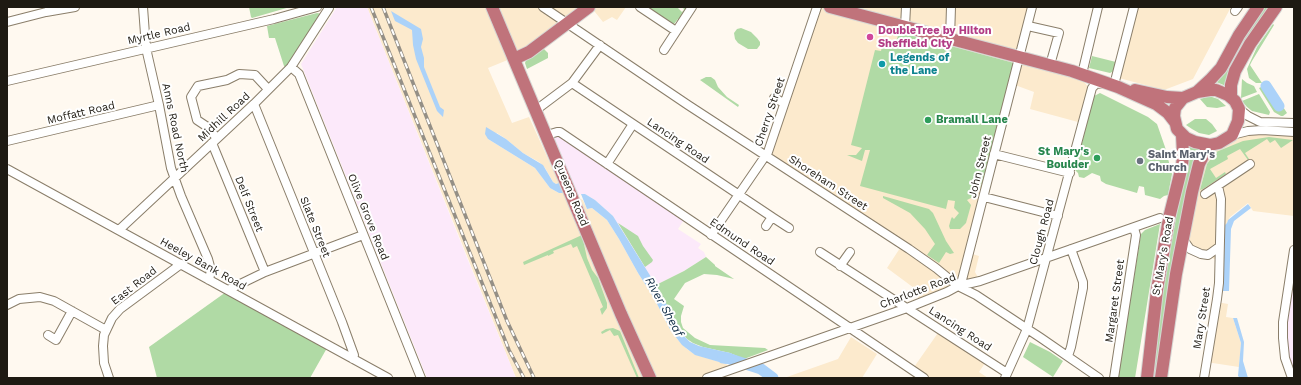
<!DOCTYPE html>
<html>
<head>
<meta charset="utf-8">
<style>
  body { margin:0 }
  #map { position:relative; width:1301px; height:385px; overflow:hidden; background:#fff9f0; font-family:"Work Sans",sans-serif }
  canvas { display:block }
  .frame { position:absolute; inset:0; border:8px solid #1e1a12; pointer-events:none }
</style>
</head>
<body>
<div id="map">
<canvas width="1301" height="385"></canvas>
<div class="frame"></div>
</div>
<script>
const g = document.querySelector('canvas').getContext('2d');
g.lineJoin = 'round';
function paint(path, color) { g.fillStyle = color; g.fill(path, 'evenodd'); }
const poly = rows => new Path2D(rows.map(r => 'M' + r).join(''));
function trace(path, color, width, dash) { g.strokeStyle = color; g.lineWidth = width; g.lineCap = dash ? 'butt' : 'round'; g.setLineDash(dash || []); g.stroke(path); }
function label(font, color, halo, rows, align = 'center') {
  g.font = font + ' "Work Sans",sans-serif'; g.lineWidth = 4; g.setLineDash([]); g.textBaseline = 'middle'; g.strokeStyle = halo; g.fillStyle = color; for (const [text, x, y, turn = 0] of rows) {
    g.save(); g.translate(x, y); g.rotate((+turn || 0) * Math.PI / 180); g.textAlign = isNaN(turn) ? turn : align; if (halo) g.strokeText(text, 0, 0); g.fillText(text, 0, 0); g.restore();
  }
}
paint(poly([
  [367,7,589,7,510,59,488,68,512,123,529,117,559,183,556,184,553,182,545,168,539,162,523,153,506,139,497,133,488,139,535,168,550,188,559,193,561,190,583,200,587,209,592,208,607,220,619,239,638,273,654,298,671,331,678,340,687,349,694,354,726,364,732,369,718,378,516,378],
  [591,7,626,7,617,20,612,17,603,22],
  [817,7,1032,7,969,253,979,256,975,272,980,281,920,303,914,288,887,268,902,245,766,156],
  [1136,7,1231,7,1193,79,1164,90,1119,78],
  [1021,62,1082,79,1088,87,1078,122,1030,109,1034,92,1015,85],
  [1294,132,1294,216,1253,211,1248,203,1230,217,1225,227,1224,262,1220,262,1187,245,1204,154,1232,135],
  [1217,302,1228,304,1226,317,1233,318,1241,343,1239,367,1206,362],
  [940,330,987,360,979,372,988,378,924,378,912,370],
  [851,337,877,354,862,378,784,378,838,359]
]), '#fceacd');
paint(poly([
  [337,7,367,7,465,253,516,378,427,378,301,64],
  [557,132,686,217,678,229,701,244,698,248,704,252,706,257,684,271,656,285,613,216,595,200,585,194,581,194,573,199,547,135],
  [1290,280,1294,287,1294,378,1283,347]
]), '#fce9fa');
paint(poly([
  [249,7,290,7,252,18,251,17],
  [648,7,677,7,682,12,684,10,683,7,691,7,681,21,678,19,674,24],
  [1263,7,1269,7,1226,86,1214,81],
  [317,13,322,14,286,68,284,66,275,38,269,38,267,26],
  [1273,24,1274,25,1252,61,1250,65,1262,83,1256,83,1249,78,1247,69,1257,47],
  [741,28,751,32,757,38,760,42,760,45,757,49,748,49,738,43,735,39,734,33,737,29],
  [899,32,1014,63,983,180,979,190,971,198,967,200,971,205,966,223,960,229,950,229,949,226,951,219,952,217,954,219,959,213,954,208,955,201,948,200,946,209,860,186,870,150,865,150,862,161,847,155,856,155,862,148,851,145,875,50,881,51,882,47,897,39],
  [543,48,548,53,548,58,527,69,525,63,526,60],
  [1092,56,1116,62,1114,71,1110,73,1089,68],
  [706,77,711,77,715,80,718,87,727,97,739,105,738,107,700,80],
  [1242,79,1247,83,1254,86,1257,92,1241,98],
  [1268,84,1287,113,1283,116,1281,116,1274,112,1259,88],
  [1100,93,1148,117,1157,124,1165,147,1172,174,1168,195,1164,196,1160,199,1145,195,1144,187,1139,186,1137,193,1106,184,1101,181,1100,176,1092,173,1084,178,1079,177,1078,173,1075,170,1094,96],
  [1259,94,1270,112,1269,115,1252,111,1247,107,1242,101],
  [1207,97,1212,97,1218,99,1226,106,1217,108,1207,107,1200,99],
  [1195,119,1206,119,1212,124,1217,131,1209,135,1199,133,1192,129,1186,125],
  [1269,137,1293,140,1281,148,1275,140,1270,143,1267,139,1245,153,1249,159,1248,160,1240,149,1227,156,1228,159,1210,169,1216,178,1225,172,1226,174,1203,189,1200,190,1207,164,1216,152,1243,141],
  [1189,144,1204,147,1155,378,1151,378,1152,363,1167,267,1179,201,1189,158],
  [883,196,929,209,933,213,946,241,954,253,950,254,946,252,939,263,927,255,935,244,925,229,910,213,883,198],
  [618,223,638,236,643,246,653,260,652,262,645,267],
  [1160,224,1135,378,1118,378,1141,234,1145,230],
  [582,235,587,258,592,270,598,278,607,303,607,308,602,315,600,309,603,307,577,246,573,248,571,244,553,251,554,253,548,256,548,255,524,265,523,262],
  [706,257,715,265,715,266,734,279,717,275,704,274,685,283,674,299,684,306,681,316,681,322,683,328,695,338,710,345,765,348,768,350,744,359,730,353,703,347,693,343,687,339,681,332,656,285,684,271],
  [226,292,327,348,310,378,157,378,149,347],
  [613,328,620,331,639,378,637,378,618,335,614,336,610,330,602,334,601,332,606,329],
  [1030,342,1050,352,1063,361,1053,377,1023,357]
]), '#b0daa5');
paint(poly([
  [391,11,421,29,423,39,421,47,424,58,424,67,440,107,444,110,443,117,437,111,416,59,413,45,412,30,395,21],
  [486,127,506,139,523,153,543,165,553,182,556,184,559,183,563,193,559,193,550,188,535,168,488,139,485,134],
  [581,194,585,194,595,200,613,216,656,285,684,336,690,342,699,346,730,353,744,359,726,364,695,355,682,345,671,331,654,298,638,273,619,239,607,220,592,208,587,209],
  [1248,204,1251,208,1234,221,1231,229,1229,291,1223,291,1225,225,1227,223,1228,220],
  [1233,318,1237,318,1244,342,1243,361,1248,378,1240,378,1238,376,1241,343]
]), '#abd2f9');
trace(poly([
  [1266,86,1279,106],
  [723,358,727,358,761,369,773,378]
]), '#abd2f9', 11);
const minor = poly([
  [143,7,146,48,159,105,171,168,181,196,208,259,211,270,209,280],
  [543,7,688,105,909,249,936,268,958,286,976,295,1041,338,1099,378],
  [640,7,676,31],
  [1235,11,1238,7],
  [7,22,46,12,75,7],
  [1028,26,1059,33,1050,65],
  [905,27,906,7],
  [950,39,951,7],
  [664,50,692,7],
  [291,67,299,74,421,378],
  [1082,74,1098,7],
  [7,81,274,19,317,7],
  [572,83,772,217,766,226],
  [1114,85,1134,7],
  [774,98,784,103],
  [254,104,342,322,354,355,353,359],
  [1239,109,1248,116,1260,122,1294,123],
  [536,110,572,83,600,45],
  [547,135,557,132,560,132,924,378],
  [1232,135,1248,131,1262,130,1294,132],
  [217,138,206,126,197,120,191,97,198,86,227,80,239,74,255,75,268,89],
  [7,141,159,105],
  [212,143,265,272],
  [994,154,1070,173],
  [607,164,633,124],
  [7,169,388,378],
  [1205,194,1250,164],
  [984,197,1058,216],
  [772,217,789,228],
  [119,230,254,104,291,67,329,8,329,7],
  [711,235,768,152,817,7],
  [1183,239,1190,249,1201,254,1208,255,1219,247],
  [820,252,1007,373],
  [840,266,850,252],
  [958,286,962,280,1032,7],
  [228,290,234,287,265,272,363,235],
  [7,305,19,299,40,297,54,301,106,330],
  [48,335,56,340,72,311],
  [1068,356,1071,347,1083,288,1083,282,1071,249],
  [109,378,104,363,103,346,104,335,112,318,120,309,181,264],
  [707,378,907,308,947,292,958,286,980,281,1160,218],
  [1005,378,1027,329,1092,88,1096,84,1104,83],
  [1114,378,1136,235,1134,228],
  [1204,378,1217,299,1219,283,1221,199,1218,186],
  [1292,378,1285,358,1283,338,1283,322,1294,250]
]);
const highway = poly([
  [492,7,621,314,650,378],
  [830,7,1072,71,1118,87,1156,104,1168,113,1175,122],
  [514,59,529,52,589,7],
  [1135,90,1167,97,1183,98],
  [1210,90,1216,90,1228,95,1235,101,1239,109,1238,121,1232,135,1219,143,1210,145,1195,142,1186,138,1177,129,1174,116,1175,108,1183,98,1197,92,1210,90],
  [1197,92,1210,80,1221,68,1239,35,1258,7],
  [1231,97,1231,85,1235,71,1250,44,1276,7],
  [1147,378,1157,290,1169,218,1182,166,1183,155,1182,135],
  [1161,378,1176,274,1192,192,1199,164,1204,154,1210,145]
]);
trace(minor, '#8a7e6a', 10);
trace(highway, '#d6d6d4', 14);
trace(minor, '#fff', 8);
trace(highway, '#c0737b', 12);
const rail = poly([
  [371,7,509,350,524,378],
  [383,7,507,321,534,378]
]);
trace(rail, '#948f86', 3.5);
trace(rail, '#fff', 2, [6]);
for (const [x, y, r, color] of [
  [870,37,4,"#d1479c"],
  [882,64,4,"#0f9aa8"],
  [928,120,4,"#2e9e5b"],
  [1097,158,4,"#2e9e5b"],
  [1140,161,4,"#6b7280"]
]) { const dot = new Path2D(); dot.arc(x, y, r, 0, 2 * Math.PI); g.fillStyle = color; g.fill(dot); trace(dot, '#fff', 1.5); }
label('bold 11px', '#b23c85', '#fff', [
  ["DoubleTree by Hilton",878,31],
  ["Sheffield City",878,44]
], 'left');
label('11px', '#1e1a12', '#fff', [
  ["Myrtle Road",159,34,-13],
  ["Cherry Street",770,112,-71],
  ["Moffatt Road",81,113,-13],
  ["Midhill Road",224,117,-43],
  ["Anns Road North",175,128,78],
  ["Lancing Road",678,141,34],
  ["John Street",980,167,-76],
  ["Shoreham Street",828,183,33],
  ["Queens Road",571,193,67],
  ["Delf Street",249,204,68],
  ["Olive Grove Road",368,217,68],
  ["Slate Street",315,227,68],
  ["Clough Road",1042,232,-75],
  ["Edmund Road",742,242,34],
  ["St Mary's Road",1163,256,-80],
  ["Heeley Bank Road",203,264,29],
  ["East Road",134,286,-38],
  ["Charlotte Road",918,291,-21],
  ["Margaret Street",1115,301,-82],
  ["Mary Street",1202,318,-81],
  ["Lancing Road",960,329,33]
]);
label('bold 11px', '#0d838f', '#fff', [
  ["Legends of",890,58],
  ["the Lane",890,71]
], 'left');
label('bold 11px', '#27864d', '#fff', [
  ["Bramall Lane",936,120],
  ["St Mary's",1089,152,"right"],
  ["Boulder",1089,165,"right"]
], 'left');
label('bold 11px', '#5b616d', '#fff', [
  ["Saint Mary's",1148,155],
  ["Church",1148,168]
], 'left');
label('italic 12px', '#0f2b45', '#fff', [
  ["River Sheaf",664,307,61]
]);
</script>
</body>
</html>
